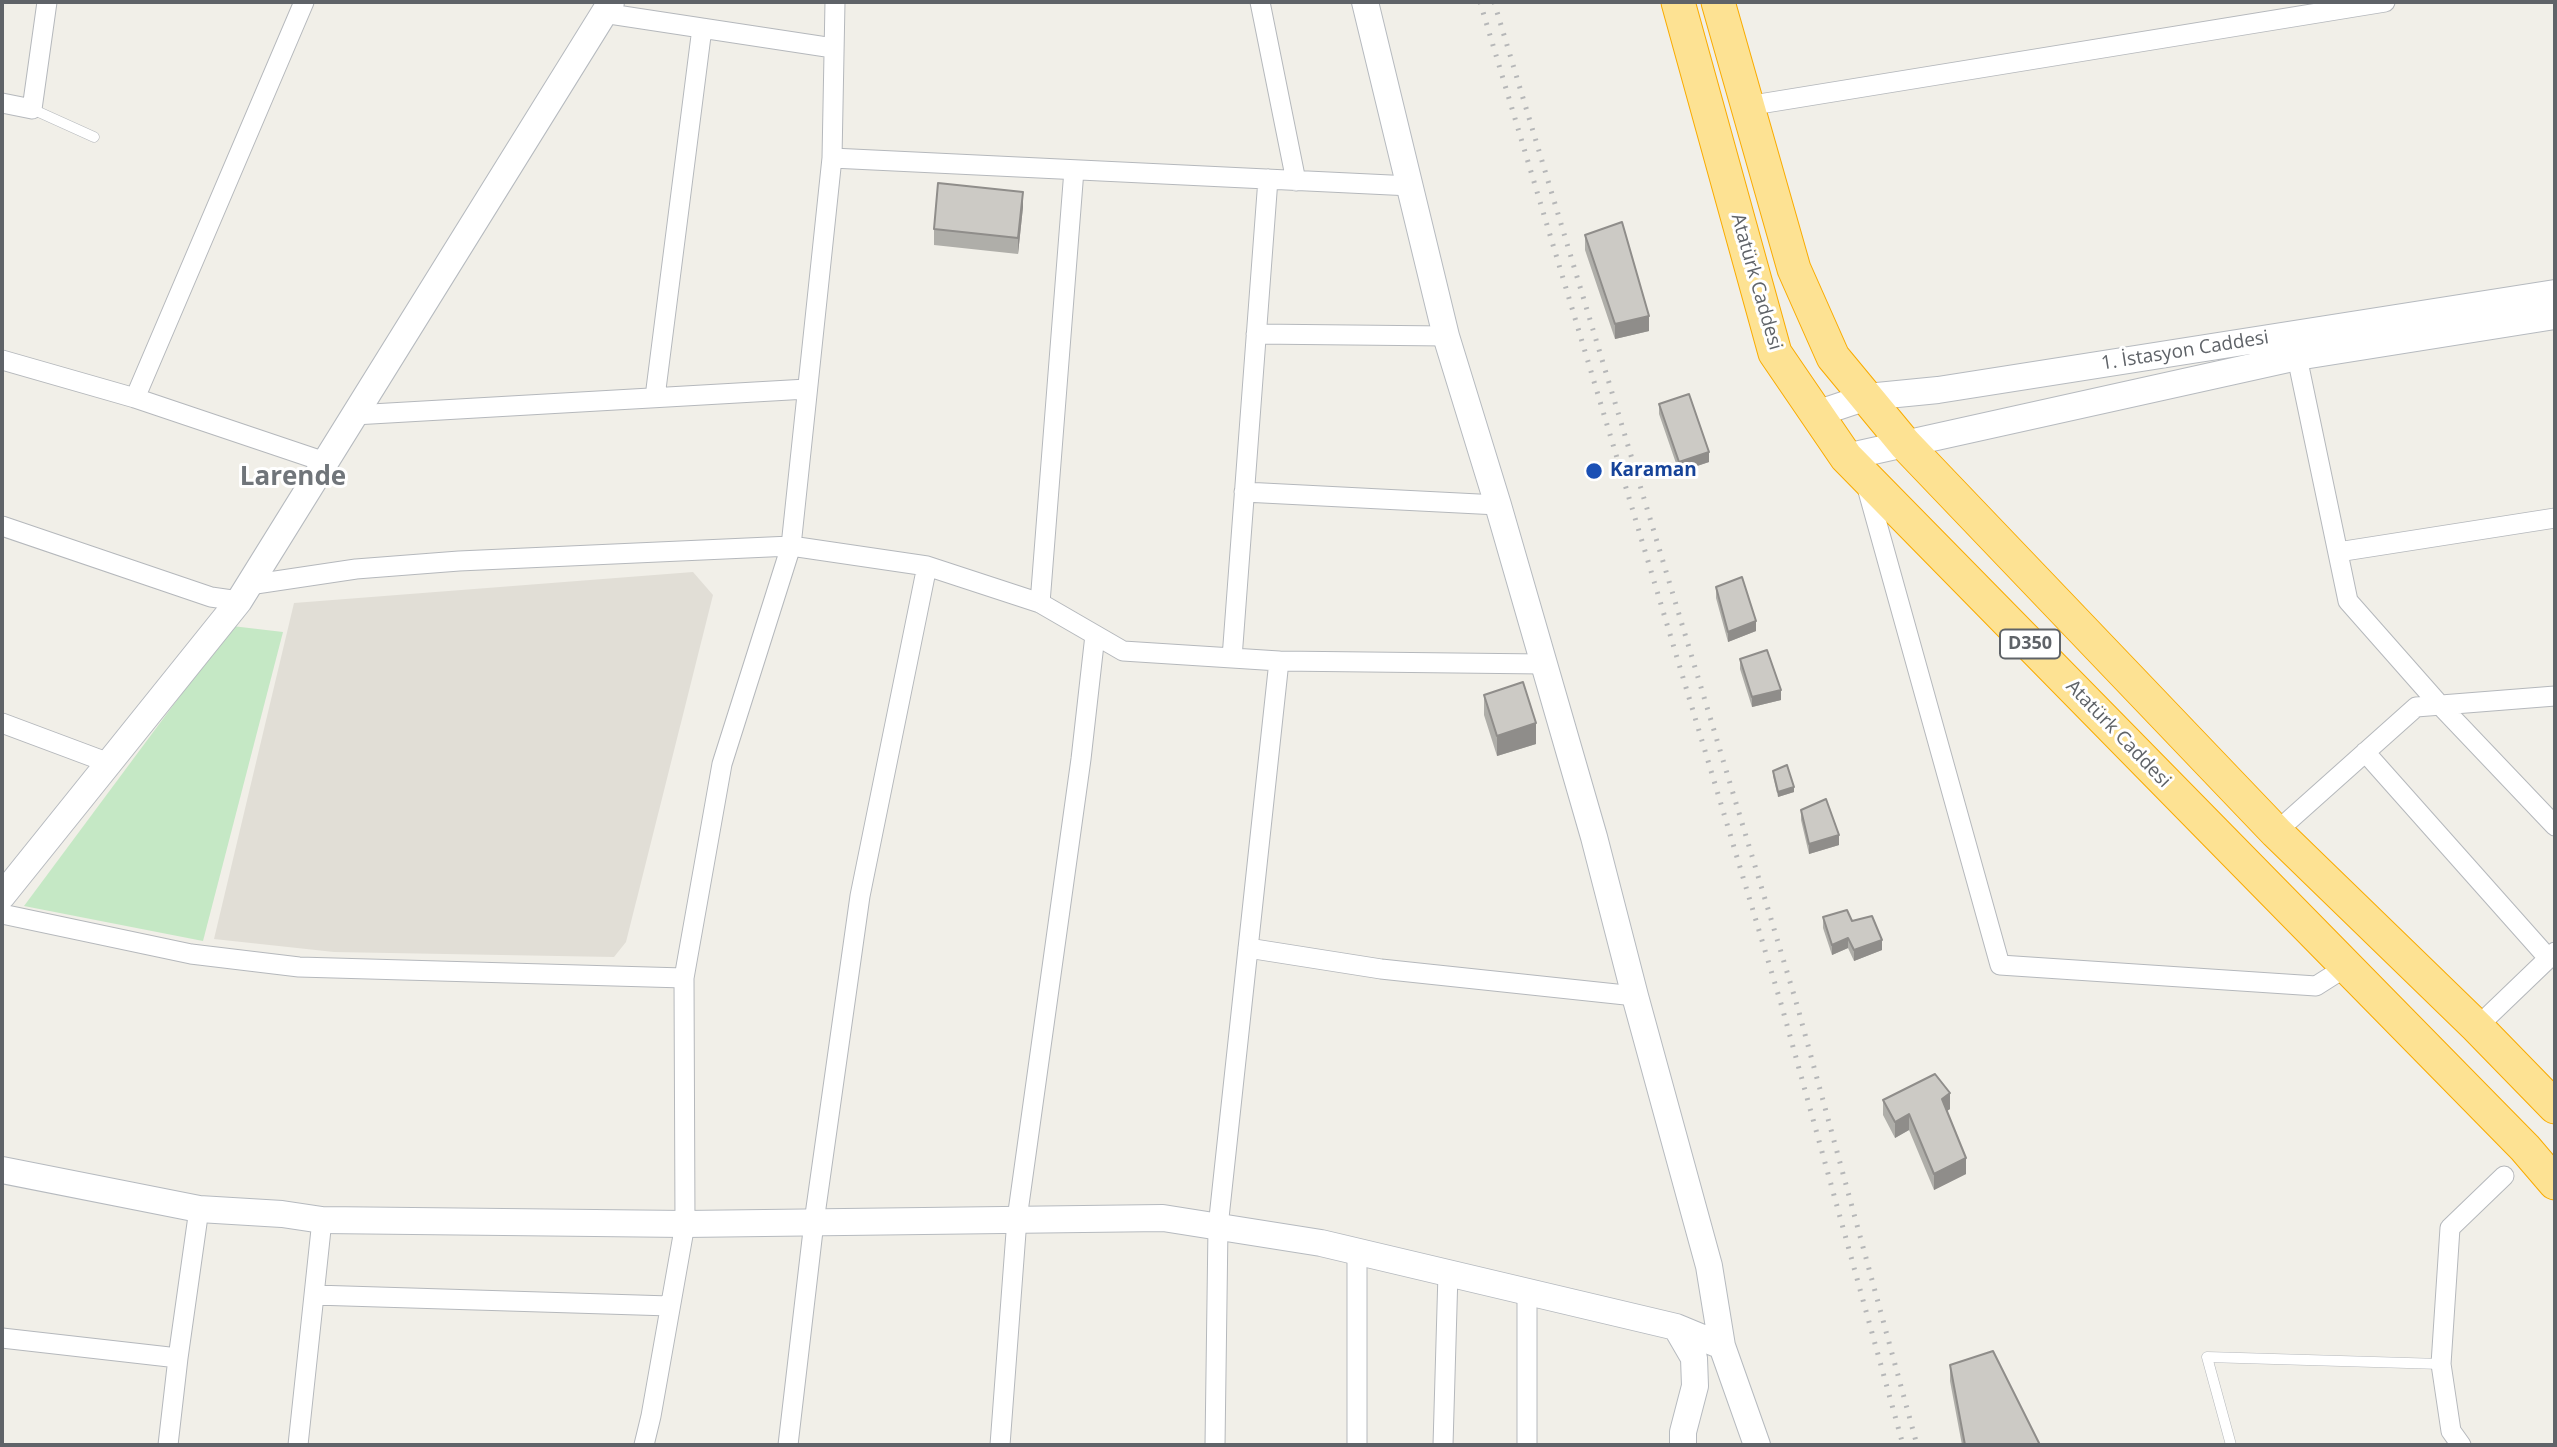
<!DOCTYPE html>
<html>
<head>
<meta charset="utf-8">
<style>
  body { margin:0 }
  #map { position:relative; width:2557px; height:1447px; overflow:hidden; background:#f1efe8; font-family:"Open Sans",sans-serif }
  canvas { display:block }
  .frame { position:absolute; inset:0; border:4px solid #5f6368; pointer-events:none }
</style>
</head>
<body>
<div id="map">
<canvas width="2557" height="1447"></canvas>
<div class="frame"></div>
</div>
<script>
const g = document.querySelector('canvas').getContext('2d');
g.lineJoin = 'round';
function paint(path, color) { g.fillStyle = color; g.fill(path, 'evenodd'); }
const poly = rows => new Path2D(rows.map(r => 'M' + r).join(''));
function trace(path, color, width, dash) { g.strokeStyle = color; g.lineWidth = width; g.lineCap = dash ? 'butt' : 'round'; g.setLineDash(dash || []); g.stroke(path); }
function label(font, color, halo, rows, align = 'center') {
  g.font = font + ' "Open Sans",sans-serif'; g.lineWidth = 6; g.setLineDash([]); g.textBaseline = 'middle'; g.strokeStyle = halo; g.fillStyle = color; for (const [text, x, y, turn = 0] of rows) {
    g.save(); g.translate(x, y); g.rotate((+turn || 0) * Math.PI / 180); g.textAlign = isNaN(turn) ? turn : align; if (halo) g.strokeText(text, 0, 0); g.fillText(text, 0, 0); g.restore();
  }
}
paint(poly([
  [693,572,713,595,626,942,614,957,334,952,214,939,294,603]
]), '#e1ded6');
paint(poly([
  [232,626,283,632,203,941,24,906]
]), '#c5e8c5');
const lane = poly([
  [32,109,94,137],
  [2231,1445,2207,1357,2441,1364]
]);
const street = poly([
  [1260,2,1296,181],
  [603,13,833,48],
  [2,103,32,109,47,2],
  [1747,106,2385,2],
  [832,158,1411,186],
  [1256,334,1446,336],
  [2297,357,2348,601,2438,703,2555,826],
  [2,360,135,398,325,462],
  [655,397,702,28],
  [135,398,304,2],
  [354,415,807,389],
  [1866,484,2000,965,2316,986,2346,967],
  [1244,492,1498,505],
  [2,526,211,597,239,601],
  [2338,552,2555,518],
  [249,585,356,569,459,561,791,546,927,566,1040,603,1123,651,1279,661,1543,664],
  [1040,603,1074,170],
  [1232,658,1268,179],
  [2,723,109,763],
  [2365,752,2549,959],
  [2276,832,2416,707,2555,696],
  [2,914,191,954,299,967,684,978],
  [1248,948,1381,969,1635,996],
  [2477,1027,2555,952],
  [314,1295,670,1306],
  [2,1338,178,1358],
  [168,1445,178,1358,199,1209],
  [298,1445,322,1220],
  [644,1445,651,1416,685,1224,684,978,722,764,791,546,832,158,835,2],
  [788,1445,814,1222,860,896,927,566],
  [1000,1445,1017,1219,1081,759,1095,635],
  [1215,1445,1218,1227,1279,661],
  [1357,1445,1357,1252],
  [1443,1445,1448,1273],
  [1527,1445,1527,1292],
  [2461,1445,2451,1431,2441,1364,2450,1228,2504,1176]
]);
const secondary = poly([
  [1365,2,1446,336,1498,505,1594,837,1635,996,1709,1266,1722,1346],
  [1816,414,1867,397,1938,390,2555,293],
  [1846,457,2297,357,2555,316],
  [2,896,239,601,611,2],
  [2,1170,199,1209,282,1214,322,1220,685,1224,1163,1218,1321,1243,1676,1327,1722,1346,1757,1445],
  [1676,1327,1694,1358,1695,1386,1683,1432,1683,1445]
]);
const highway = poly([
  [1678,2,1775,353,1846,457,2525,1148,2555,1183],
  [1718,2,1794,269,1833,357,1905,444,2276,832,2477,1027,2555,1107]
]);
trace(lane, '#b5b8bc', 11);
trace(street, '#b5b8bc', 21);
trace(secondary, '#b6babf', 28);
trace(highway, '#f9ab00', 35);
trace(lane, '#fff', 10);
trace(street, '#fff', 19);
trace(secondary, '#fff', 26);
trace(highway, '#fde293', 33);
trace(poly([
  [1480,2,1782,1007,1903,1445],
  [1494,2,1797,1005,1917,1445]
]), '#b6b7b8', 5, [2, 9]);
paint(poly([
  [1023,207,1018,254,934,245,934,229],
  [1585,235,1649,331,1615,339,1585,250],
  [1659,404,1709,462,1679,472,1659,414],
  [1716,587,1756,631,1728,642,1716,598],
  [1740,659,1781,700,1752,707,1740,669],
  [1484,695,1536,744,1497,756,1484,715],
  [1773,771,1794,792,1778,797,1773,776],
  [1801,810,1839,845,1809,854,1801,820],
  [1823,917,1852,921,1882,950,1854,961,1848,948,1832,955,1823,928],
  [1883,1100,1950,1109,1947,1111,1966,1174,1934,1190,1909,1130,1895,1138,1883,1115],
  [1950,1365,2040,1445,1962,1445,1950,1381]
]), '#afaea9');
paint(poly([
  [1023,192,1023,207,1018,254,1018,238],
  [1649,316,1649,331,1615,339,1615,324],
  [1709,452,1709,462,1679,472,1679,462],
  [1756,621,1756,631,1728,642,1728,632],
  [1781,690,1781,700,1752,707,1752,697],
  [1536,723,1536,744,1497,756,1497,736],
  [1794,787,1794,792,1778,797,1778,792],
  [1839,835,1839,845,1809,854,1809,844],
  [1848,938,1848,948,1832,955,1832,945],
  [1882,940,1882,950,1854,961,1854,950],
  [1950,1093,1950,1109,1942,1114,1942,1099],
  [1909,1114,1909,1130,1895,1138,1895,1122],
  [1966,1158,1966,1174,1934,1190,1934,1174]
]), '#8f8d8a');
const building = poly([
  [938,183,1023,192,1018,238,934,229,938,183],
  [1622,222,1649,316,1615,324,1585,235,1622,222],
  [1689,394,1709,452,1679,462,1659,404,1689,394],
  [1742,577,1756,621,1728,632,1716,587,1742,577],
  [1767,650,1781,690,1752,697,1740,659,1767,650],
  [1523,682,1536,723,1497,736,1484,695,1523,682],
  [1787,765,1794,787,1778,792,1773,771,1787,765],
  [1826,799,1839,835,1809,844,1801,810,1826,799],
  [1847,910,1852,921,1872,916,1882,940,1854,950,1848,938,1832,945,1823,917,1847,910],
  [1935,1074,1950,1093,1942,1099,1966,1158,1934,1174,1909,1114,1895,1122,1883,1100,1935,1074],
  [1993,1351,2040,1445,1965,1445,1950,1365,1993,1351]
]);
paint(building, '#cccac5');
trace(building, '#8f8d8a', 2);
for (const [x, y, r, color] of [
  [1594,471,9,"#1a4fb4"]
]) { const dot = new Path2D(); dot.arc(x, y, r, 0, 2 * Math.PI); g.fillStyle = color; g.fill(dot); trace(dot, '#fff', 2.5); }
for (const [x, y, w] of [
  [2030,644,60]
]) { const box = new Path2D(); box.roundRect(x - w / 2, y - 14.5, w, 29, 5); g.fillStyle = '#fff'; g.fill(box); trace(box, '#5f6368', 2); }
label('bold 18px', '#5f6368', null, [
  ["D350",2030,644]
]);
label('19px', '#5f6368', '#fff', [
  ["Atatürk Caddesi",1756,282,74],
  ["1. İstasyon Caddesi",2185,351,-9],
  ["Atatürk Caddesi",2118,734,46]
]);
label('bold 19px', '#164399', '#fff', [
  ["Karaman",1610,471]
], 'left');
label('bold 26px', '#70757a', '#fff', [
  ["Larende",293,478]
]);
</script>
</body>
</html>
